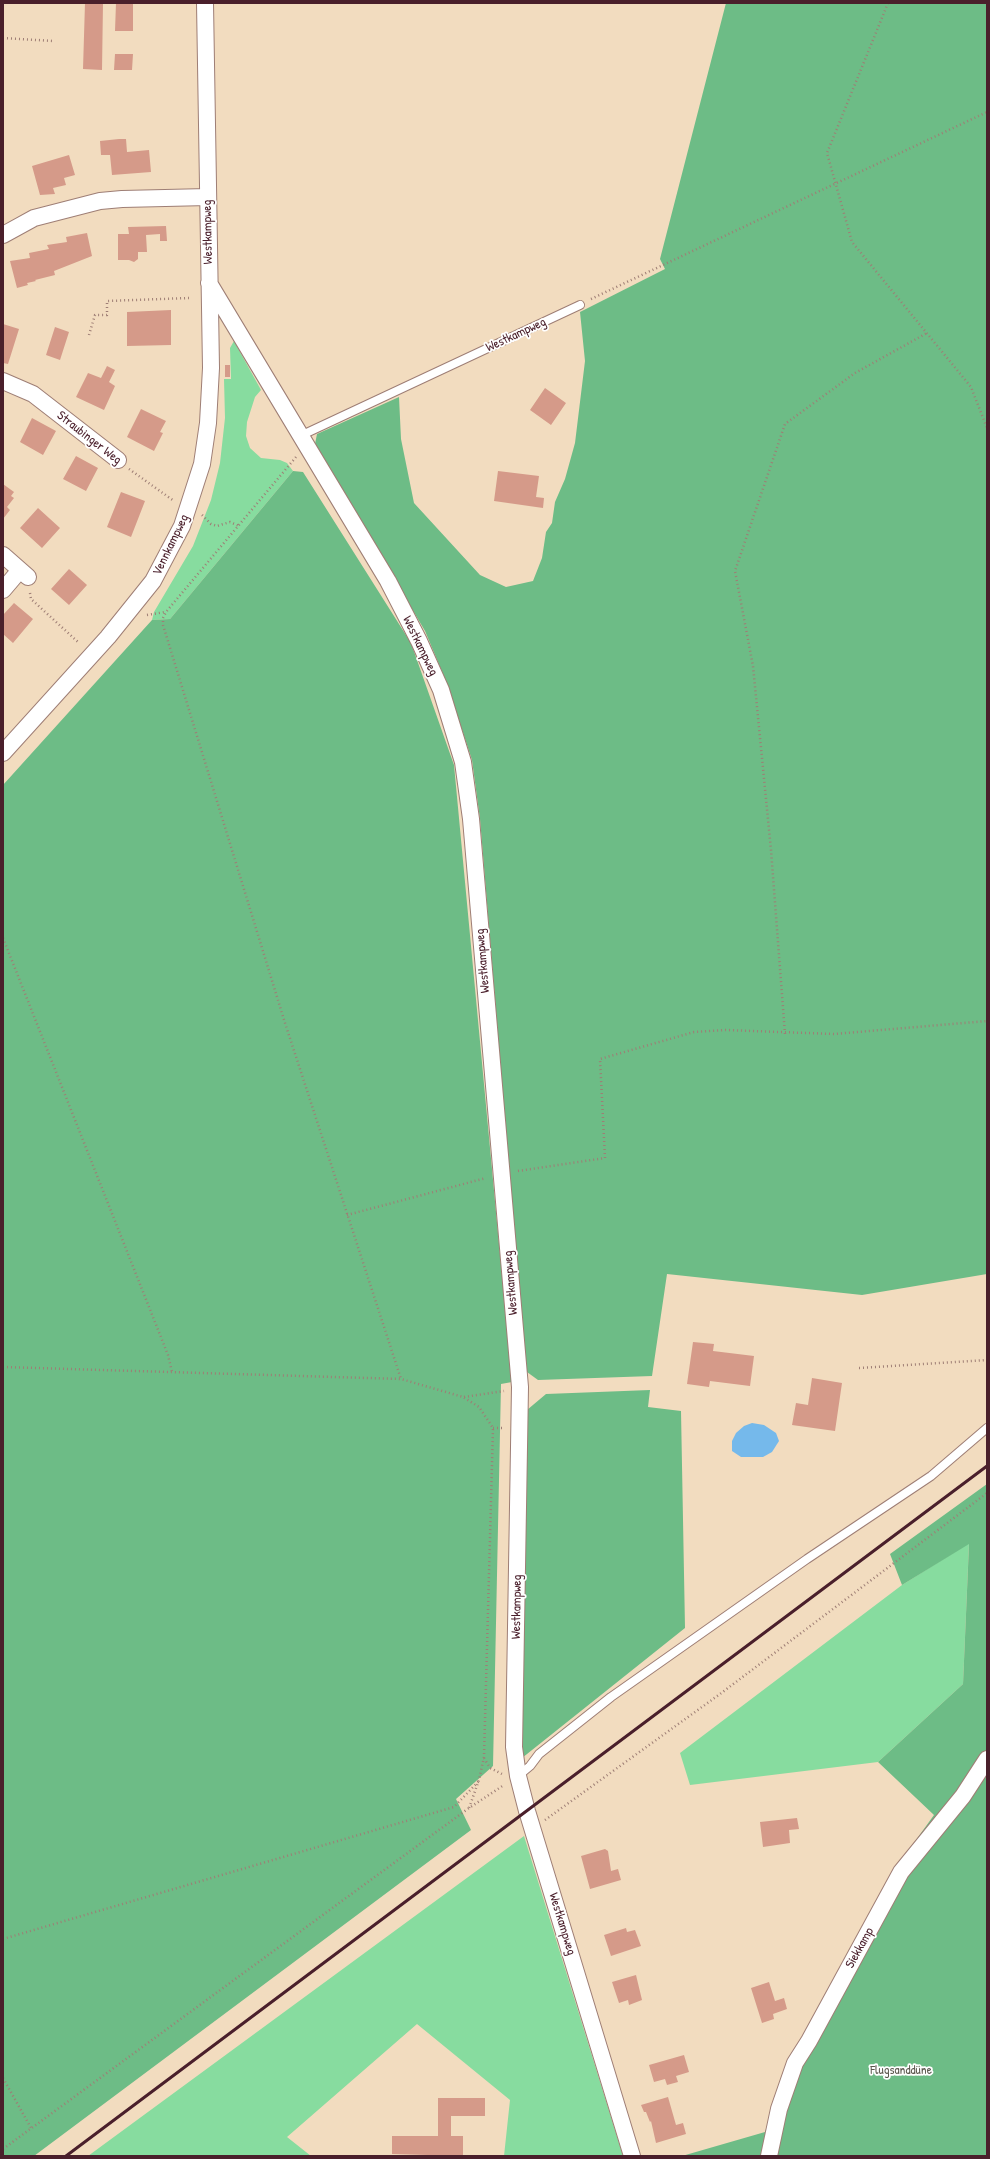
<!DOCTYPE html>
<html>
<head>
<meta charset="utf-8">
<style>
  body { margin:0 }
  #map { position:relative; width:990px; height:2159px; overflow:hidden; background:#f2dcbf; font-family:"Patrick Hand",sans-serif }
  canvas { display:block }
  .frame { position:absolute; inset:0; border:4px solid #4a1f2b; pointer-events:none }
</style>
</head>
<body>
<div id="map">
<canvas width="990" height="2159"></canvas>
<div class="frame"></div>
</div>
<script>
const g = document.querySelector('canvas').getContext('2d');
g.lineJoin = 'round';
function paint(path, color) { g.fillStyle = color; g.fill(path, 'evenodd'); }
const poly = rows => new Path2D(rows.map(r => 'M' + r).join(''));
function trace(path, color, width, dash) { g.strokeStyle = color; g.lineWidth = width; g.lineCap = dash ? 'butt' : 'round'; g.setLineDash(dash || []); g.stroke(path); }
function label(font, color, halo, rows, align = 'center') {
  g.font = font + ' "Patrick Hand",sans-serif'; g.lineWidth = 3.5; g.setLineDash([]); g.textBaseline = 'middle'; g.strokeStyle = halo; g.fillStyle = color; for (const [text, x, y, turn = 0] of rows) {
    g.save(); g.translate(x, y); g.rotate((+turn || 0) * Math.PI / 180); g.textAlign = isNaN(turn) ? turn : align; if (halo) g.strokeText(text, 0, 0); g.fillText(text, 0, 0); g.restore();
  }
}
paint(poly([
  [234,341,261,390,255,397,247,422,246,436,250,448,261,458,280,460,287,463,293,471,170,619,152,620,154,612,193,546,211,500,220,463,225,418,224,379,231,379,230,348],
  [969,1543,963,1684,878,1762,690,1785,680,1753,902,1585],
  [524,1836,623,2156,504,2156,510,2100,417,2024,287,2137,311,2156,88,2156]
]), '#87dc9f');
paint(poly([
  [726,3,987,3,987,1274,862,1295,667,1274,652,1376,538,1380,527,1372,524,1347,480,819,472,760,446,681,425,631,315,444,317,434,399,397,401,439,414,503,480,575,506,587,533,581,542,558,546,532,552,523,555,502,565,479,575,443,585,361,580,312,665,269,660,259],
  [293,471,303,472,411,643,454,765,512,1382,501,1384,493,1766,456,1799,471,1830,34,2156,3,2156,3,785,152,620,170,619],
  [650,1390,648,1407,681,1411,685,1628,522,1758,527,1410,546,1394],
  [987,1484,987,2156,682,2156,765,2132,792,2055,903,1858,934,1815,878,1762,963,1684,969,1544,902,1585,890,1554]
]), '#6dbc86');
paint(poly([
  [752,1423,764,1425,776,1433,779,1441,772,1452,763,1457,741,1457,732,1451,732,1441,736,1433,744,1426]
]), '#75b9eb');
paint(poly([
  [85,3,103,3,102,70,83,69],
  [116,3,133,3,133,31,115,31],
  [115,54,133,54,132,70,114,70],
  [119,139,126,139,127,152,149,150,151,172,112,175,110,155,101,155,100,141],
  [69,155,75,175,64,178,66,185,53,188,55,194,40,195,32,166],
  [166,226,167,241,160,241,160,234,146,235,147,252,138,252,138,259,134,262,129,260,118,260,118,234,129,234,128,227],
  [87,233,92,256,54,271,55,275,35,280,36,281,27,283,28,285,17,288,10,261,30,258,29,253,49,249,47,245,67,242,66,237],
  [171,310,171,345,127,346,127,312],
  [3,324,19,329,8,364,3,363],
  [55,327,69,332,60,360,46,355],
  [225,365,230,365,230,377,225,377],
  [107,366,115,370,109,382,115,386,104,410,76,397,88,373,101,378],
  [545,388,566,403,551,425,530,410],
  [141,409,166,421,160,432,163,433,154,451,127,437],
  [32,418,56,431,43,455,20,442],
  [76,456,98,468,86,491,63,479],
  [498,471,539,476,536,497,544,498,543,508,494,501],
  [3,484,14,492,11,496,14,498,7,507,10,510,3,519],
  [121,492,145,501,131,537,107,527],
  [38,508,60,528,42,548,20,528],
  [69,569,87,585,69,605,51,589],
  [14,603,33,619,13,643,3,634,3,615],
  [693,1342,714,1344,713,1351,754,1356,750,1386,710,1381,709,1387,687,1384],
  [812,1378,842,1383,835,1431,792,1425,796,1403,808,1405],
  [797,1818,799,1829,789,1830,790,1843,763,1847,760,1822],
  [605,1849,608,1851,611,1871,618,1869,621,1880,590,1889,581,1856],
  [626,1928,627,1932,635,1930,641,1946,611,1956,604,1935],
  [636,1975,642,2000,629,2005,628,2000,619,2003,612,1982],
  [769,1982,775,2001,784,1998,787,2009,773,2014,774,2019,762,2023,751,1988],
  [684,2055,689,2072,676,2076,678,2082,667,2085,665,2079,654,2082,649,2065],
  [668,2097,676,2125,683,2123,686,2134,656,2143,651,2121,650,2122,646,2112,644,2112,641,2105],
  [438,2098,485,2098,485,2116,451,2116,451,2136,463,2136,463,2156,392,2154,392,2136,438,2136]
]), '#d59a89');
const service = poly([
  [300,436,580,305],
  [518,1776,530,1766,539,1754,611,1697,807,1559,931,1476,987,1428]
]);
const minor = poly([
  [3,235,34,218,100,201,122,199,208,197],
  [209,283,388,581,419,641,441,690,463,762,471,819,520,1387,514,1747,518,1776,527,1811,632,2156],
  [3,381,33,394,118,460],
  [3,555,28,577],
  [3,590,20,570],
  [3,753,108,637,153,581,182,526,202,464,208,423,211,368,205,3],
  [769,2156,779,2109,795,2063,809,2041,901,1872,963,1796,987,1759]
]);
trace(service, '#9e7e75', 10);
trace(minor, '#9e7e75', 18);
trace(poly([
  [888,3,827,153,852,242,971,387,987,428],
  [3,38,54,41],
  [591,299,987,112],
  [89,335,95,315,107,315,107,301,189,298],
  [296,457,166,612,163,618,163,625,285,1023,401,1379],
  [129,469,174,501],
  [202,515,211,524,217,526,230,522,239,526],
  [30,593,31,599,78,642],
  [147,615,165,612],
  [3,938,168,1355,172,1372],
  [785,1034,771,850,753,666,735,571,785,424,855,373,927,333],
  [518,1171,605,1158,600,1059,694,1032,726,1030,834,1034,987,1021],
  [347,1215,486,1178],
  [3,1367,401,1379,463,1397,479,1407,493,1428,484,1757,479,1780,469,1808],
  [859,1368,987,1360],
  [464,1397,504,1391],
  [493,1428,504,1428],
  [484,1758,490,1768,502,1774],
  [545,1820,720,1694,987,1493],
  [3,1939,454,1807,479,1781],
  [3,2078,31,2128],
  [3,2149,469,1808,504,1785]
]), '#9e7e75', 2.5, [1, 3]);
trace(service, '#fff', 8);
trace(minor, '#fff', 16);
trace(poly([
  [66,2156,987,1466]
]), '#4a1f2b', 3);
label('13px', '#4a1f2b', '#fff', [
  ["Westkampweg",208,232,-91],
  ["Westkampweg",516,335,-25],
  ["Straubinger Weg",89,438,38],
  ["Vennkampweg",171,545,-64],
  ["Westkampweg",420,646,64],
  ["Westkampweg",483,961,-95],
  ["Westkampweg",511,1283,-95],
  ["Westkampweg",517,1607,-89],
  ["Westkampweg",562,1924,73],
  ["Siekkamp",860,1948,-61]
]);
label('13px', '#5c584e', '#fff', [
  ["Flugsanddüne",901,2071]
]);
</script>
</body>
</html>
